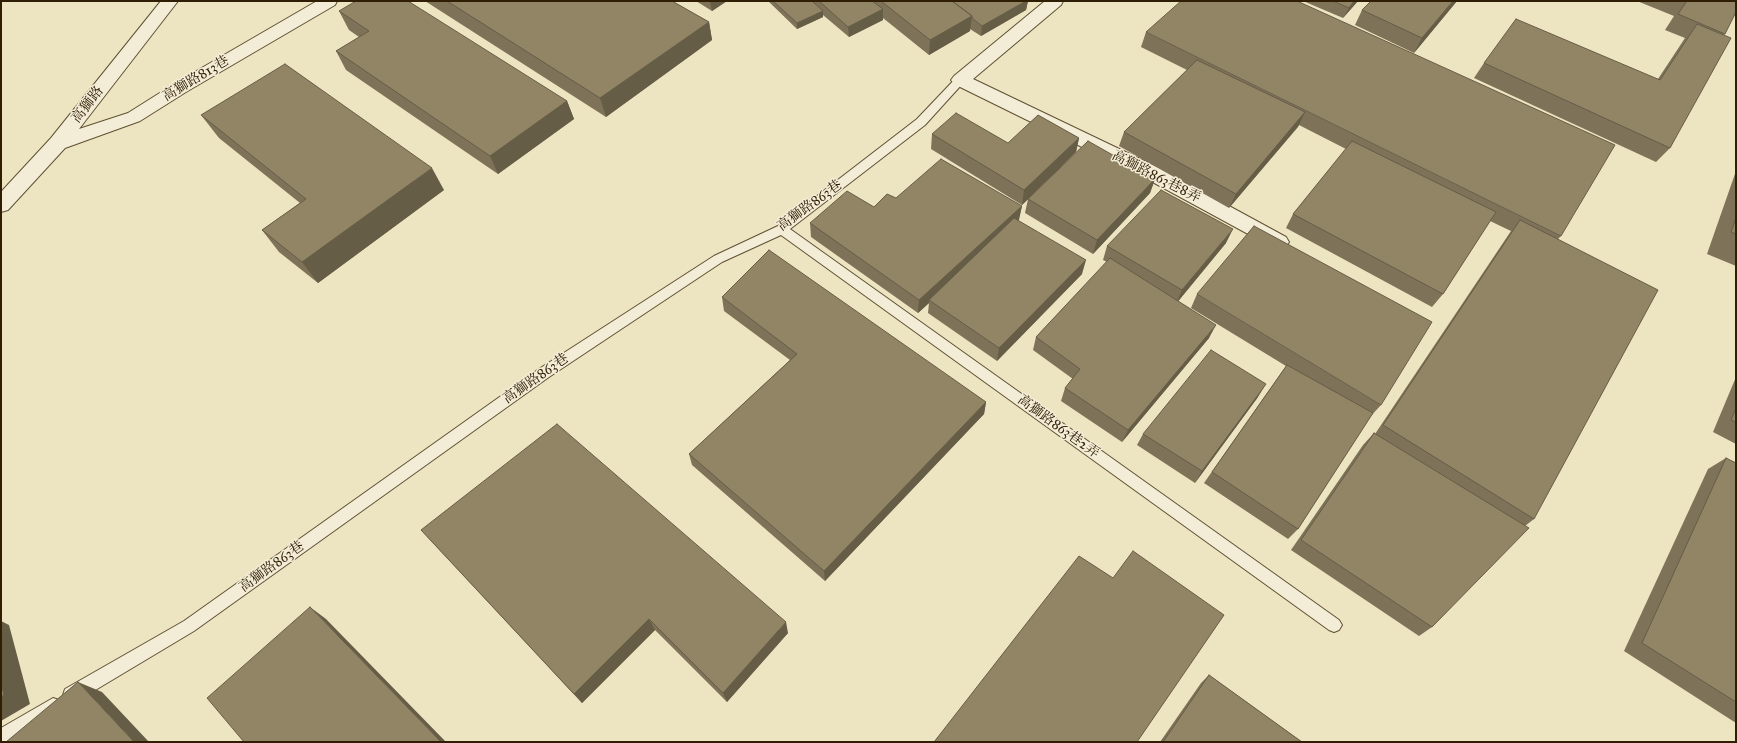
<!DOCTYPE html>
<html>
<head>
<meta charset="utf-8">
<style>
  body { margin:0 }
  #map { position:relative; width:1737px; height:743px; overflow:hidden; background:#ede4c1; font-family:"IM FELL Great Primer",serif }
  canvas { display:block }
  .frame { position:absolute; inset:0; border:2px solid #301e04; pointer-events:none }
</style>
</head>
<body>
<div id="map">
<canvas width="1737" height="743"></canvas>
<div class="frame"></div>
</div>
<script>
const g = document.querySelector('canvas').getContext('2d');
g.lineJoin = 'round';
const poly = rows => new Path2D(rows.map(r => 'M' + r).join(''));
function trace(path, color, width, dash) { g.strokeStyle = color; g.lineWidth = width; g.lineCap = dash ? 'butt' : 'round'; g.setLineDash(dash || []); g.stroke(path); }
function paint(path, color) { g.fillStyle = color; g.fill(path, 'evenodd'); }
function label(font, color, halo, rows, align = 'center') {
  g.font = font + ' "IM FELL Great Primer","Noto Serif TC",serif'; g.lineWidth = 3; g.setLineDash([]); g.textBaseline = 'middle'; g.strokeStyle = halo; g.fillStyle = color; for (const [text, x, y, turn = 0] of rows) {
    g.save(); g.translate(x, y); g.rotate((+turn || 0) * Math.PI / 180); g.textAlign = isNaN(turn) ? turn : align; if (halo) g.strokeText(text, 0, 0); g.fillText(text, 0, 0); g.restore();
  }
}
const service = poly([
  [960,76,965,80,964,82,925,125,790,229,1339,620,1342,625,1339,630,1334,632,1329,630,781,235,722,262,549,377,194,631,77,701,71,703,65,701,63,695,65,689,184,621,539,369,714,256,778,226,917,119,956,78,960,76],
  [53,698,59,700,61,706,59,712,8,742,1,742,1,728,53,698]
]);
const minor = poly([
  [161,1,178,1,79,129,128,113,174,84,317,1,337,1,335,5,186,92,140,121,65,148,8,210,1,212,1,192,51,138,161,1],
  [1045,1,1063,1,1061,5,973,79,1161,169,1286,237,1289,242,1286,247,1279,250,1272,247,1147,179,954,84,951,80,954,76,1045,1]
]);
trace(service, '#5f5033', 2);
trace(minor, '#5f5033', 2);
paint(service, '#f3edd7');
paint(minor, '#f3edd7');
paint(poly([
  [425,1,672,1,709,22,712,40,606,117],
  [696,1,727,1,712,11],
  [768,1,1028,1,1026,10,981,36,970,29,970,31,929,55,883,18,883,20,849,37,823,15,823,17,797,29],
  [1303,1,1358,1,1343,18],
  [1457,1,1414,53,1355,25,1362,10],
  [1637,1,1736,1,1725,34,1724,35,1670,148,1656,162,1474,78,1484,63,1658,79,1685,38,1665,30,1674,16],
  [339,11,567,101,574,119,498,174,346,70,336,51,359,37,349,30],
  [1146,32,1561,236,1558,239,1534,519,1525,526,1432,627,1419,636,1291,550,1363,445,1374,433,1375,434,1511,231,1490,221,1443,294,1432,307,1286,228,1293,214,1346,149,1299,125,1229,208,1119,146,1124,132,1187,70,1141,47],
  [201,115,444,190,318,283,279,252,262,230,300,203,219,138],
  [932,134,1008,143,1079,138,1076,152,1022,205,931,149],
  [1736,171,1736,266,1707,254],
  [1155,179,1150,193,1093,254,1025,213,1028,199],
  [896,198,1022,206,1018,220,1082,274,997,361,928,313,929,303,918,313,811,237,810,223,874,207],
  [1226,243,1178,301,1209,338,1122,442,1061,401,1065,388,1073,379,1033,350,1036,337,1107,262,1103,260,1107,246],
  [1197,294,1381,405,1370,417,1298,529,1288,539,1204,483,1286,366,1191,308],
  [722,297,986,402,984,414,825,581,692,465,689,454,790,360,724,311],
  [1736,377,1736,444,1713,432],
  [1258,397,1195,483,1137,445,1143,434],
  [1726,458,1736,463,1736,723,1624,651,1708,469],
  [421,530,788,633,727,702,655,630,582,703],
  [1209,675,1302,742,1160,742,1201,683]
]), '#7e7258');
paint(poly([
  [710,1,727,1,712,11],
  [1026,1,1028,1,1026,10,981,36,982,26],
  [1354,1,1358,1,1343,18,1349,8],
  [1453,1,1457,1,1414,53,1422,38],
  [883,9,883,20,849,37,848,27],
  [823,11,823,17,797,29,797,23],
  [972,16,970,31,929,55,930,40],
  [709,22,712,40,606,117,600,98],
  [567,101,574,119,498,174,490,156],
  [1305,112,1298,127,1229,208,1236,194],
  [1079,138,1076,152,1022,205,1024,190],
  [432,168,444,190,318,283,302,262],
  [1155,179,1150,193,1093,254,1097,240],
  [1022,206,1019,220,931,301,929,300,929,303,918,313,919,300],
  [1233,229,1226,243,1176,304,1182,290],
  [1086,260,1082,274,997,361,999,348],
  [1216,325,1209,338,1122,442,1128,430],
  [1266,384,1258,397,1195,483,1202,471],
  [986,402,984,414,825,581,824,571],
  [310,607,326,619,446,742,441,742],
  [649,619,655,630,582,703,574,694],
  [1,621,9,625,30,704,1,721],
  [786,622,788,633,727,702,723,693],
  [78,682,102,692,149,742,134,742]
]), '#665d47');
const building = poly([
  [356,1,408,1,567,101,490,156,336,51,369,31,339,11,356,1],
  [447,1,672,1,709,22,600,98,447,1],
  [773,1,812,1,823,11,797,23,773,1],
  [819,1,872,1,883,9,848,27,819,1],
  [881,1,952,1,972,16,930,40,881,1],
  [952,1,1026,1,982,26,972,18,972,16,952,1],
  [1181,1,1297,1,1615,145,1561,236,1146,32,1181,1],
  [1333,1,1354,1,1349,8,1333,1],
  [1371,1,1453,1,1422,38,1362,10,1371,1],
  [1687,1,1736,1,1736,12,1725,34,1678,14,1687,1],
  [1516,19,1660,80,1697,24,1731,38,1670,148,1484,63,1516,19],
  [1197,60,1305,112,1236,194,1124,132,1197,60],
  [285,64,432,168,302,262,262,230,306,199,201,115,285,64],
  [956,113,1008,143,1038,115,1079,138,1024,190,932,134,956,113],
  [1088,141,1155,179,1097,240,1028,199,1088,141],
  [1352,141,1496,212,1443,294,1293,214,1352,141],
  [941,159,1022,206,919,300,810,223,847,191,874,207,887,194,896,198,941,159],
  [1161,190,1233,229,1182,290,1107,246,1161,190],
  [1014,218,1086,260,999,348,929,300,1014,218],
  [1736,218,1736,234,1731,232,1736,218],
  [1520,220,1658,290,1534,519,1383,425,1520,220],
  [1254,226,1432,322,1381,405,1197,294,1254,226],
  [769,250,986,402,824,571,689,454,797,354,722,297,769,250],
  [1110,258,1216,325,1128,430,1065,388,1080,369,1036,337,1110,258],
  [1211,350,1266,384,1202,471,1143,434,1211,350],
  [1287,365,1373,413,1298,529,1212,472,1287,365],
  [1736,408,1736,422,1731,420,1736,408],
  [557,424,786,622,723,693,649,619,574,694,421,530,557,424],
  [1374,433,1529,528,1432,627,1301,540,1374,433],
  [1726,458,1736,463,1736,702,1642,643,1726,458],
  [1133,551,1224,615,1137,742,934,742,1079,556,1113,578,1133,551],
  [310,607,441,742,244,742,207,698,310,607],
  [1209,675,1302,742,1163,742,1209,675],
  [1,682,4,695,1,697,1,682],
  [78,682,134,742,6,742,78,682]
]);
paint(building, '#928566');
trace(building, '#665d47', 1);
label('14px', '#301e04', '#f3edd7', [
  ["高獅路813巷",196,79,-31],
  ["高獅路",88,105,-52],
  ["高獅路863巷8弄",1156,177,27],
  ["高獅路863巷",810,206,-36],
  ["高獅路863巷",536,379,-35],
  ["高獅路863巷2弄",1058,427,36],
  ["高獅路863巷",272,567,-36]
]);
</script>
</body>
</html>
